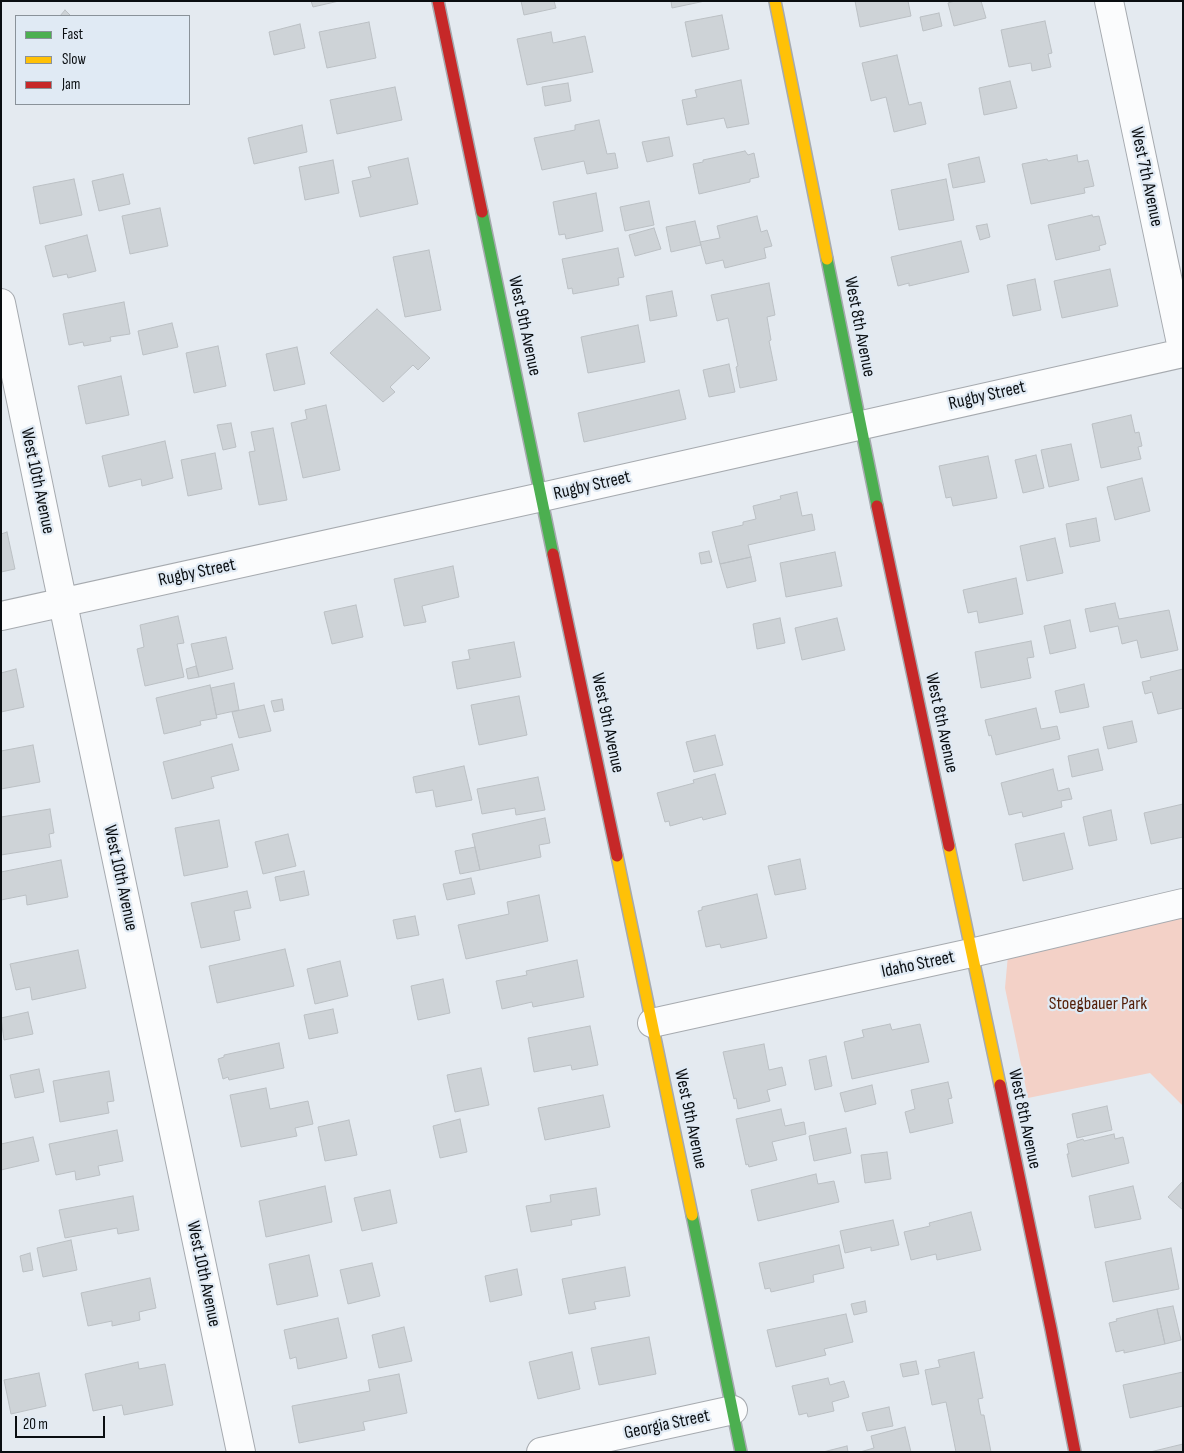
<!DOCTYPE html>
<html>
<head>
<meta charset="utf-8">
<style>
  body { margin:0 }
  #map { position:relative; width:1184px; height:1453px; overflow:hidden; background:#e4eaf0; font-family:"Sofia Sans Condensed",sans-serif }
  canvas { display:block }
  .frame { position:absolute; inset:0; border:2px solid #0a0e11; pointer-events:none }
  .legend { position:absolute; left:15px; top:15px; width:175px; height:90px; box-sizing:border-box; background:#e0eaf4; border:1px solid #8a9299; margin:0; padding:6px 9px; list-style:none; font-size:15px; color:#0a0e11 }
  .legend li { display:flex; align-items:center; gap:10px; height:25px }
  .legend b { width:25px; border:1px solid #8a9299 }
  .scale { position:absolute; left:15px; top:1416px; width:90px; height:22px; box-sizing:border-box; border:2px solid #0a0e11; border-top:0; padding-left:6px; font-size:15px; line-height:18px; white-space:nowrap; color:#0a0e11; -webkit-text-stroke:4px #e0eaf4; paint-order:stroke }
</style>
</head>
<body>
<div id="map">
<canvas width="1184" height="1453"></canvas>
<div class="frame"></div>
<ul class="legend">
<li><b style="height:6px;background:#4caf50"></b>Fast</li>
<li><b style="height:6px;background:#ffc107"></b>Slow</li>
<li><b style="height:6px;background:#c62828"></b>Jam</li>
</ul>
<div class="scale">20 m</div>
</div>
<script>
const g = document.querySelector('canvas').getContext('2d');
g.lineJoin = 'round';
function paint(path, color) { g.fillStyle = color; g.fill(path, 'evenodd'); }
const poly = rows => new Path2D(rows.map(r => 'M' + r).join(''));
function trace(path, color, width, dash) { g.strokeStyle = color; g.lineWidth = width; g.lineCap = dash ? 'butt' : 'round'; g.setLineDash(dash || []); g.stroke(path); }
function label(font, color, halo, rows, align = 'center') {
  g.font = font + ' "Sofia Sans Condensed",sans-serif'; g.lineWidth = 4.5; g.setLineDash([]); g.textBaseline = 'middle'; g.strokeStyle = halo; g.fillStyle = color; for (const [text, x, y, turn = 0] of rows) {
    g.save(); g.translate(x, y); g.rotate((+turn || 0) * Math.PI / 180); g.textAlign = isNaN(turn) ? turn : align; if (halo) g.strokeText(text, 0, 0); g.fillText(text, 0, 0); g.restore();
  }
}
paint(poly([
  [1183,903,1183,1106,1150,1073,1028,1098,1005,988,1009,944]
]), '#f3d1c7');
const building = poly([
  [311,1,339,1,313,7,311,1],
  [521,1,554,1,556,8,524,15,521,1],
  [671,1,705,1,672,8,671,1],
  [855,1,908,1,911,16,860,27,855,1],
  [955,1,981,1,986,18,954,26,948,3,955,1],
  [65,10,71,16,60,16,65,10],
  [939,13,942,26,923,31,920,17,939,13],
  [722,15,729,49,692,57,685,22,722,15],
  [1045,21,1052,53,1048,54,1051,67,1032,71,1031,63,1009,67,1001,30,1045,21],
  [369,22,376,58,327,68,319,32,369,22],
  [300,24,305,48,274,55,269,32,300,24],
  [551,32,553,43,585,36,593,72,527,85,517,39,551,32],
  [897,55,909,105,921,102,926,124,894,132,886,97,871,101,862,63,897,55],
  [741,80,749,124,727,128,724,118,687,125,682,100,697,97,695,90,741,80],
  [1010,81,1017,108,984,115,979,88,1010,81],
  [568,83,571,101,545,106,542,87,568,83],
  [395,87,402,120,337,134,330,100,395,87],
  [599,120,607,154,615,153,618,168,587,174,584,161,542,170,534,138,575,130,575,125,599,120],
  [302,125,307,152,254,164,248,138,302,125],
  [669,137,673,156,647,162,642,142,669,137],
  [745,151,748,155,754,153,759,177,750,179,750,182,699,194,693,164,703,162,703,160,745,151],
  [1077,155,1078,162,1088,160,1094,186,1084,188,1085,193,1031,204,1022,164,1047,159,1048,161,1077,155],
  [979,157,985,182,953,188,948,164,979,157],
  [408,158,418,204,360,217,352,181,371,177,368,167,408,158],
  [333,160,339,193,305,200,299,167,333,160],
  [123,174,130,204,99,211,92,181,123,174],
  [74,179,82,215,40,224,33,187,74,179],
  [946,179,954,220,899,230,891,190,946,179],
  [596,193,603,231,566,239,565,234,559,235,553,202,596,193],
  [649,201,654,225,625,231,620,207,649,201],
  [160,208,168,246,130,254,122,216,160,208],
  [1092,215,1093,217,1099,216,1106,244,1099,246,1100,250,1056,260,1048,225,1092,215],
  [757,216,761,232,767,230,772,246,764,248,766,258,725,268,723,260,706,264,700,242,720,238,717,226,757,216],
  [695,221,701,245,671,252,666,227,695,221],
  [987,224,990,237,980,240,976,226,987,224],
  [654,228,661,249,635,256,629,235,654,228],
  [87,235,96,271,68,278,67,274,53,277,45,246,87,235],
  [961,241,969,272,909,286,909,283,898,286,891,257,961,241],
  [618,248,624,277,618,278,619,285,573,294,572,288,568,289,562,259,618,248],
  [429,250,441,310,405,317,393,257,429,250],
  [1110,269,1118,306,1062,318,1054,281,1110,269],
  [1035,279,1041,310,1013,316,1007,285,1035,279],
  [769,283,775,315,767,317,771,340,769,341,777,380,740,388,736,367,738,366,728,318,717,321,711,295,769,283],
  [672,291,677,316,650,321,646,296,672,291],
  [124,302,130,334,110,337,111,341,84,346,83,342,69,345,63,314,124,302],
  [377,309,430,358,418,370,413,365,390,387,395,392,383,402,330,353,377,309],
  [172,323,178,347,143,355,138,331,172,323],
  [638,325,645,362,588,373,581,337,638,325],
  [218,346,226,386,194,393,186,353,218,346],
  [297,347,305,384,274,391,266,354,297,347],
  [729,364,735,392,709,397,703,370,729,364],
  [121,376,129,415,86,424,78,386,121,376],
  [679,390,686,419,584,442,578,413,679,390],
  [326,405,340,470,303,478,291,423,307,419,305,410,326,405],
  [1131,415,1135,433,1139,432,1142,446,1138,447,1141,459,1101,468,1092,424,1131,415],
  [231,423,236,447,223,450,217,425,231,423],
  [273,428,287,500,259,505,249,452,255,451,251,432,273,428],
  [165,441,173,478,142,486,141,479,109,487,102,456,165,441],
  [1071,444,1079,480,1049,487,1041,450,1071,444],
  [215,453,222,489,188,496,181,460,215,453],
  [1036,455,1044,488,1023,493,1015,460,1036,455],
  [988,456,997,498,953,506,951,497,946,498,939,466,988,456],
  [1142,478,1150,511,1115,520,1107,487,1142,478],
  [797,492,802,516,812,514,815,530,748,545,751,557,720,564,712,532,743,525,743,522,756,519,753,506,781,499,780,496,797,492],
  [1096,518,1100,541,1070,547,1066,524,1096,518],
  [7,532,15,569,1,572,1,534,7,532],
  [1055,538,1063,573,1027,581,1020,546,1055,538],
  [709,551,712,562,701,564,699,553,709,551],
  [835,552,842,586,786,597,780,563,835,552],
  [751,557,756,581,727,588,720,564,751,557],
  [453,566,459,597,422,606,426,622,404,626,394,579,453,566],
  [1016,578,1023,614,979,623,977,611,968,613,963,590,1016,578],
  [1115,603,1119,619,1169,610,1178,650,1141,658,1137,640,1122,644,1118,626,1090,632,1085,609,1115,603],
  [356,605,363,637,332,644,324,612,356,605],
  [178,616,184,643,177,644,184,677,145,686,137,649,144,647,140,625,178,616],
  [780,618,785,643,757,649,753,624,780,618],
  [837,618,845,650,802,660,795,628,837,618],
  [1070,620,1076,648,1050,654,1044,626,1070,620],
  [226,637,233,669,199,677,191,644,226,637],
  [1031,641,1034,657,1027,658,1031,678,981,688,975,652,1031,641],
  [514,642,521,677,457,689,452,662,470,659,468,650,514,642],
  [196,666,199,677,188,679,186,669,196,666],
  [16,669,24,707,1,712,1,673,16,669],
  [1183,669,1183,708,1158,714,1152,692,1145,694,1142,682,1151,680,1150,677,1183,669],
  [234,683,239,710,216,715,211,688,234,683],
  [1084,684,1089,707,1060,713,1055,691,1084,684],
  [210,685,217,718,200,721,201,725,164,734,156,698,210,685],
  [519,696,527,735,479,745,471,705,519,696],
  [282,699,284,710,274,712,271,701,282,699],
  [264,705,271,731,239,738,232,712,264,705],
  [1036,708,1041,729,1057,726,1060,739,996,755,991,735,989,736,985,720,1036,708],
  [1132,721,1137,742,1108,749,1103,727,1132,721],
  [715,735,723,765,694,772,686,742,715,735],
  [232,744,239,770,211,777,214,788,172,799,163,762,232,744],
  [33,745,40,782,1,789,1,751,33,745],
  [1098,749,1103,770,1072,777,1068,756,1098,749],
  [464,766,472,800,436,807,433,790,416,793,413,777,464,766],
  [1053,769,1058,791,1069,788,1072,799,1061,801,1062,807,1023,817,1022,812,1009,815,1001,783,1053,769],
  [715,774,726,814,703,820,702,817,670,826,669,821,665,822,657,793,694,783,693,780,715,774],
  [538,777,545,810,516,815,515,808,482,814,477,789,538,777],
  [1183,804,1183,837,1151,844,1144,813,1183,804],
  [50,809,54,833,49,834,51,847,1,855,1,817,50,809],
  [1111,810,1117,840,1089,846,1083,817,1111,810],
  [545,818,550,843,539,845,541,857,480,870,472,834,545,818],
  [219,820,228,867,184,876,175,828,219,820],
  [1064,833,1073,869,1023,881,1015,844,1064,833],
  [288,834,296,866,263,874,255,842,288,834],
  [475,847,480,870,460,874,455,851,475,847],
  [800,859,806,889,775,895,768,866,800,859],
  [61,860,68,897,27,905,26,895,1,900,1,872,61,860],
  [304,871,309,895,280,901,275,877,304,871],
  [471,878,475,894,447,900,443,884,471,878],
  [247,891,251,908,234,911,240,940,201,948,191,903,247,891],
  [757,894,767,938,721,948,720,944,706,947,698,911,702,910,702,907,757,894],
  [539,895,548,941,466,959,458,925,509,914,507,902,539,895],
  [415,916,419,935,397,939,393,920,415,916],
  [285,949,294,986,217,1003,209,966,285,949],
  [78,950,86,988,32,1000,30,987,16,990,10,964,78,950],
  [577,960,584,997,533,1007,532,1002,502,1009,496,981,527,975,526,971,577,960],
  [340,961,348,996,315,1004,307,969,340,961],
  [443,979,450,1013,418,1020,411,986,443,979],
  [333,1009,338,1033,309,1039,304,1015,333,1009],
  [28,1012,33,1034,4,1040,1,1018,28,1012],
  [890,1024,892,1030,920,1024,929,1062,852,1079,844,1042,864,1037,862,1030,890,1024],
  [590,1026,598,1065,572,1070,571,1065,534,1072,528,1038,590,1026],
  [279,1043,284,1068,229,1080,228,1077,223,1079,218,1059,224,1057,224,1055,279,1043],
  [764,1044,769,1070,782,1067,786,1085,767,1090,770,1101,738,1109,736,1098,734,1099,723,1052,764,1044],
  [826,1056,832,1086,815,1090,809,1060,826,1056],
  [481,1068,489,1105,455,1112,447,1075,481,1068],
  [39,1069,44,1092,15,1098,10,1075,39,1069],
  [109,1071,114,1101,107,1102,109,1113,60,1122,53,1081,109,1071],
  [948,1082,952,1098,948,1099,953,1123,910,1133,905,1112,915,1109,911,1090,948,1082],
  [872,1085,876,1104,845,1112,840,1093,872,1085],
  [266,1088,270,1109,308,1101,313,1124,295,1128,297,1136,241,1147,230,1095,266,1088],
  [603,1095,610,1127,545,1140,538,1108,603,1095],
  [1107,1106,1112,1130,1077,1138,1072,1114,1107,1106],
  [781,1109,785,1126,804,1122,806,1134,772,1142,777,1160,749,1167,748,1164,746,1165,736,1119,781,1109],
  [460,1119,467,1152,440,1158,433,1126,460,1119],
  [349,1120,357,1155,325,1161,318,1127,349,1120],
  [846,1128,851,1153,814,1161,809,1136,846,1128],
  [117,1130,123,1161,98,1166,100,1175,76,1180,75,1171,56,1175,49,1144,117,1130],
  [1114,1134,1115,1139,1123,1137,1129,1163,1072,1177,1067,1154,1069,1154,1067,1144,1083,1139,1084,1141,1114,1134],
  [33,1137,39,1161,1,1170,1,1144,33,1137],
  [887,1152,891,1179,865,1183,861,1155,887,1152],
  [816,1174,818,1184,834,1181,839,1202,758,1221,751,1190,816,1174],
  [1183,1181,1183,1210,1168,1197,1183,1181],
  [325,1186,332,1222,266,1237,259,1201,325,1186],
  [1133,1186,1141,1219,1095,1228,1089,1196,1133,1186],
  [596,1188,600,1215,571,1220,572,1225,531,1232,526,1206,551,1202,550,1195,596,1188],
  [390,1190,397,1223,362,1231,354,1198,390,1190],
  [133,1196,139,1230,118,1234,117,1228,65,1238,59,1210,133,1196],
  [971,1212,981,1250,937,1260,936,1254,911,1260,904,1232,930,1226,929,1223,971,1212],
  [893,1220,899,1245,871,1251,871,1247,845,1253,840,1231,893,1220],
  [71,1240,77,1270,43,1277,37,1248,71,1240],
  [839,1245,844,1268,813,1275,814,1282,771,1292,770,1288,765,1289,759,1263,839,1245],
  [1171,1248,1179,1289,1113,1302,1105,1262,1171,1248],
  [30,1253,33,1270,23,1272,20,1256,30,1253],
  [309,1255,318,1296,277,1305,269,1264,309,1255],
  [372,1263,380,1296,348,1304,340,1270,372,1263],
  [625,1267,630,1296,594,1302,596,1309,569,1314,562,1279,625,1267],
  [517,1269,522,1295,490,1302,485,1276,517,1269],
  [150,1278,156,1308,139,1312,140,1320,112,1326,112,1321,88,1326,81,1293,150,1278],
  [865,1301,867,1312,854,1315,851,1304,865,1301],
  [1173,1306,1181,1340,1165,1344,1157,1309,1173,1306],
  [1157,1309,1165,1344,1124,1353,1124,1350,1116,1352,1109,1323,1117,1321,1116,1319,1157,1309],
  [846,1314,853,1342,824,1349,826,1355,776,1367,767,1330,846,1314],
  [338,1318,347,1358,298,1369,296,1357,290,1359,284,1330,338,1318],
  [404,1327,412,1361,379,1368,372,1335,404,1327],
  [649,1337,656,1374,599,1385,591,1348,649,1337],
  [572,1352,580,1389,538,1399,529,1362,572,1352],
  [974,1352,983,1398,978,1399,981,1415,984,1415,991,1452,956,1452,946,1402,932,1405,925,1370,940,1367,938,1360,974,1352],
  [916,1361,919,1374,903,1377,900,1364,916,1361],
  [138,1362,139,1369,165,1364,173,1405,124,1415,122,1405,93,1411,85,1374,138,1362],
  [1183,1372,1183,1406,1130,1418,1123,1385,1183,1372],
  [39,1373,46,1406,11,1414,4,1380,39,1373],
  [399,1374,407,1413,363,1422,365,1430,299,1443,292,1406,370,1391,368,1380,399,1374],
  [828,1378,830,1385,844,1381,849,1397,832,1402,834,1411,808,1417,807,1413,799,1415,792,1386,828,1378],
  [889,1407,893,1426,867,1431,862,1413,889,1407],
  [905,1427,911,1452,860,1452,874,1448,871,1436,905,1427],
  [1183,1444,1183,1452,1150,1452,1183,1444],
  [847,1446,848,1452,823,1452,847,1446]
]);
paint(building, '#ced3d7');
trace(building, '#bbc0c4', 1);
const street = poly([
  [1109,1,1183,353],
  [1,303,53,556,241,1452],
  [1,616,542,497,1183,353],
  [652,1023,971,953,1183,903],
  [541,1452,733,1410]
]);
const fast = poly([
  [482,212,553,554],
  [827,259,877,506],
  [692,1215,741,1452]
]);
const slow = poly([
  [775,1,827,259],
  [949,846,1000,1085],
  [617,856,692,1215]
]);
const jam = poly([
  [438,1,482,212],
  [877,506,949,846],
  [553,554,617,856],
  [1000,1085,1051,1329,1075,1452]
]);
trace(street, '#a6aaaf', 30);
trace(fast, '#a6aaaf', 14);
trace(slow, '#a6aaaf', 14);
trace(jam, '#a6aaaf', 14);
trace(street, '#fbfcfd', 28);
trace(fast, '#4caf50', 11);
trace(slow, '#ffc107', 11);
trace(jam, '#c62828', 11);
label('18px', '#0a0e11', '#e0eaf4', [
  ["West 7th Avenue",1146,177,78],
  ["West 9th Avenue",524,326,78],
  ["West 8th Avenue",859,327,79],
  ["Rugby Street",987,396,-13],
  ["West 10th Avenue",37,481,78],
  ["Rugby Street",592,486,-13],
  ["Rugby Street",197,573,-12],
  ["West 9th Avenue",607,723,78],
  ["West 8th Avenue",941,723,78],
  ["West 10th Avenue",120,878,78],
  ["Idaho Street",918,965,-12],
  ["West 9th Avenue",690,1119,78],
  ["West 8th Avenue",1024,1119,78],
  ["West 10th Avenue",203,1274,78],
  ["Georgia Street",667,1425,-12]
]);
label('18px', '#531e08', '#e0eaf4', [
  ["Stoegbauer Park",1098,1004]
]);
</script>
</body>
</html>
